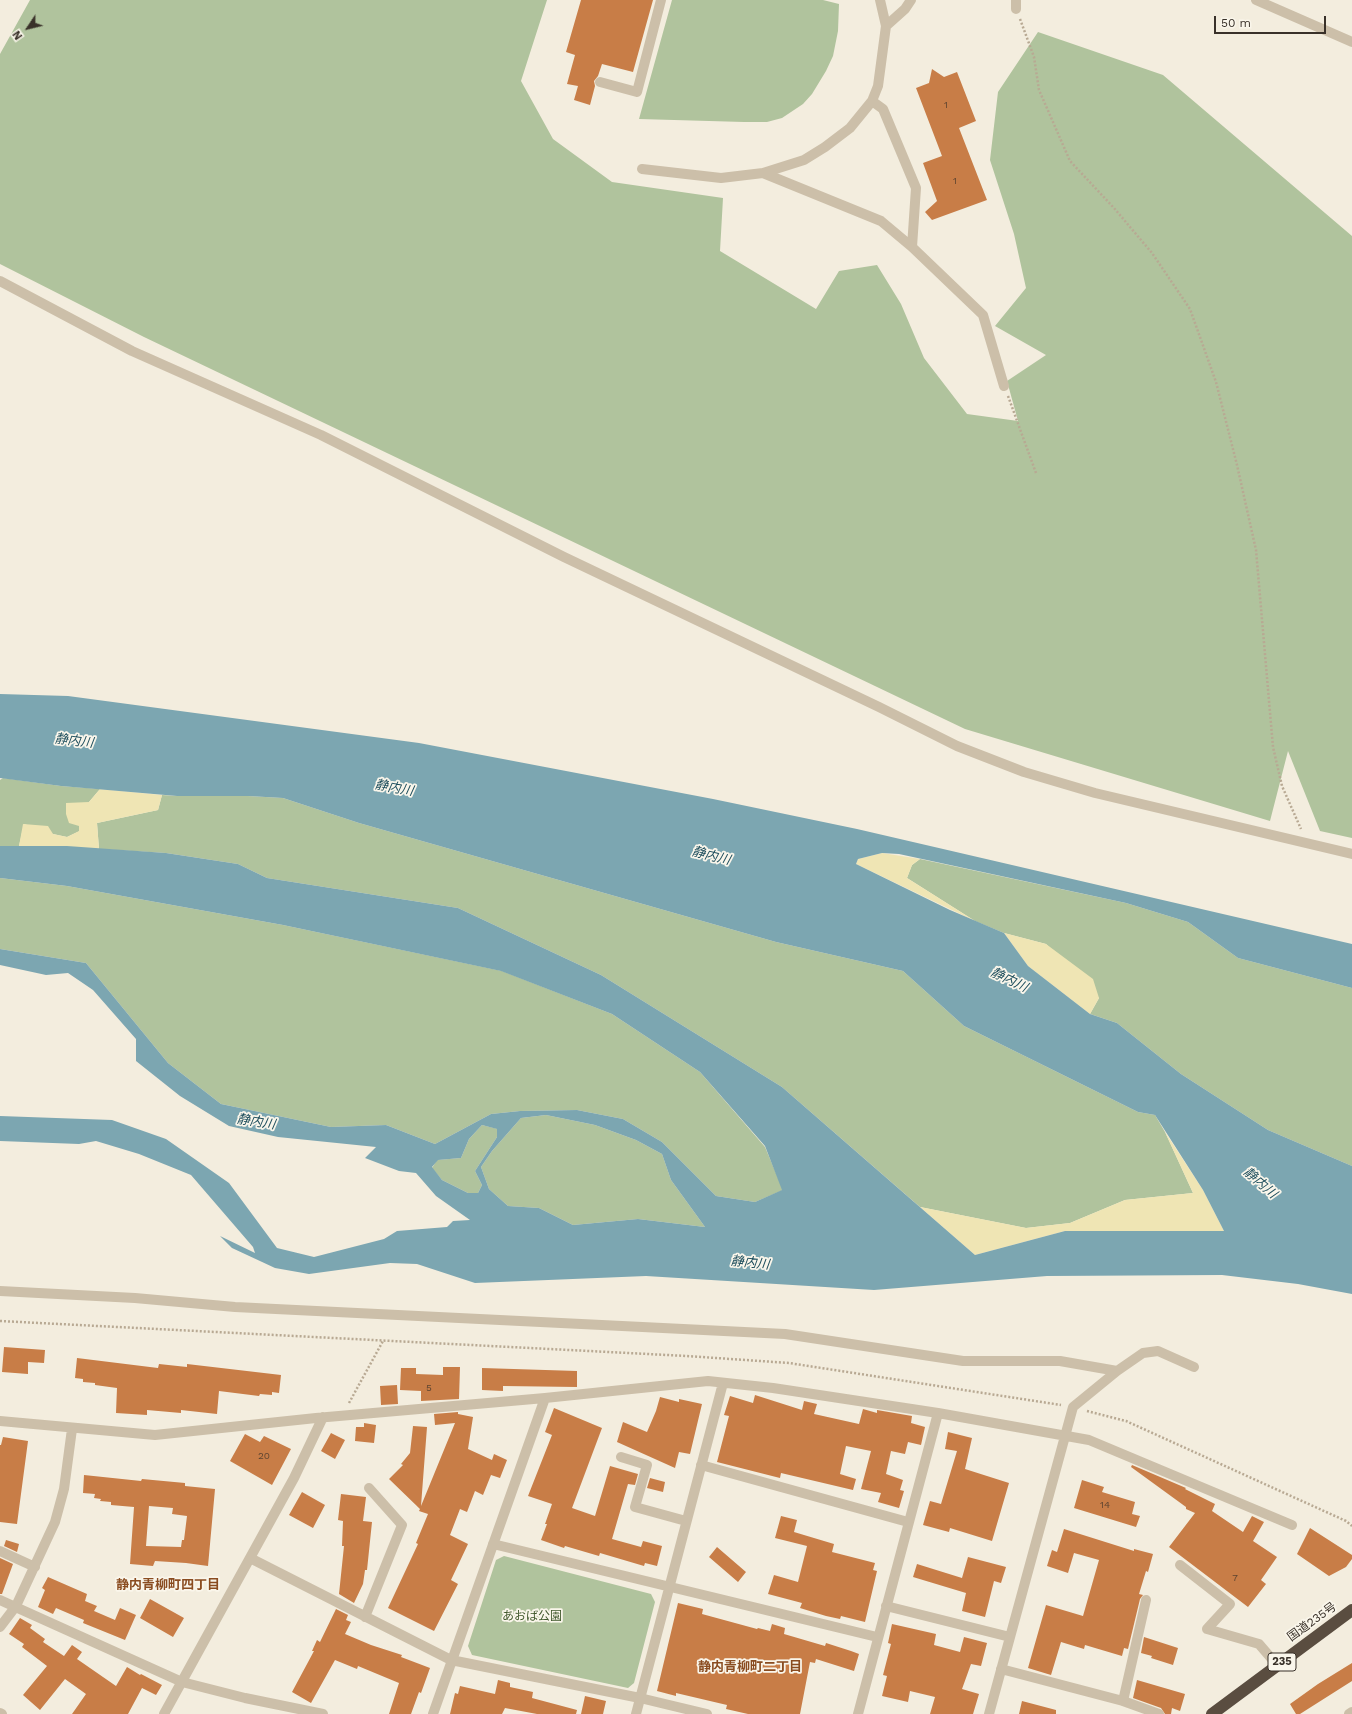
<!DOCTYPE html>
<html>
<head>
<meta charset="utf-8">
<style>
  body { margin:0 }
  #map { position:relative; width:1352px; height:1714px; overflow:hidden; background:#f3edde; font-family:"Work Sans",sans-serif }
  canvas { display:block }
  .north { position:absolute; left:8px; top:8px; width:40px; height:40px; -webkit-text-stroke:3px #faf6eb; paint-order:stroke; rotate:235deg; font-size:11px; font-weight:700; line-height:16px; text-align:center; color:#393129 }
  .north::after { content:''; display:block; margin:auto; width:14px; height:18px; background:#393129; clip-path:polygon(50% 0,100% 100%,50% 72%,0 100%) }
  .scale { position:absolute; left:1214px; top:16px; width:112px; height:18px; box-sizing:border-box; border:2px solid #393129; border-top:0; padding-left:5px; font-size:12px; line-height:14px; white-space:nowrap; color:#393129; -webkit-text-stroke:3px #faf6eb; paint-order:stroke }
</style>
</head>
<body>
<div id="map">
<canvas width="1352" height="1714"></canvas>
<div class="north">N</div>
<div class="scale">50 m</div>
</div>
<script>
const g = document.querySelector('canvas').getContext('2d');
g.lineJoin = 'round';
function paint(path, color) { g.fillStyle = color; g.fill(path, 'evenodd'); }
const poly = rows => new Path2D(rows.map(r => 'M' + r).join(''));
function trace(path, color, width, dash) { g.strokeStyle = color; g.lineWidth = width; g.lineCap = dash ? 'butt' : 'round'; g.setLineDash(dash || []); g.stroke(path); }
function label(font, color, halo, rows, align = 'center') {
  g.font = font + ' "Work Sans","Noto Sans JP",sans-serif'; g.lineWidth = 3.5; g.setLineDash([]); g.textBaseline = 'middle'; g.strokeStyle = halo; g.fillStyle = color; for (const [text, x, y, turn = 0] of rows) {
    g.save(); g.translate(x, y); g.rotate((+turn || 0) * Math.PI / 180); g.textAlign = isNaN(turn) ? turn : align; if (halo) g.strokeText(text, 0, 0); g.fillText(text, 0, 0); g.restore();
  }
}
paint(poly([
  [30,0,547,0,521,81,553,139,612,182,723,198,720,251,816,309,839,271,877,265,901,304,924,358,967,414,1018,421,1007,381,1046,355,995,326,1026,288,1014,234,990,160,998,92,1038,32,1163,75,1352,236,1352,838,1320,831,1288,751,1270,821,965,729,144,337,0,264,0,54],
  [672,0,823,0,839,4,838,31,833,56,826,71,812,94,803,104,782,118,767,122,744,122,639,119],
  [3,778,61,786,100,789,89,802,79,826,80,831,67,837,53,834,24,824,19,846,0,846,0,780],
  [162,795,177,796,248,796,283,798,359,823,776,942,903,971,964,1026,1138,1112,1155,1115,1165,1132,1193,1193,1125,1200,1070,1223,1026,1228,920,1207,782,1087,601,975,458,908,267,878,238,864,166,853,99,849,97,823,158,810],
  [920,859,1126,903,1188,922,1238,958,1352,988,1352,1166,1268,1130,1181,1074,1117,1023,1090,1014,1099,998,1046,944,1004,933,975,921,907,878,912,865],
  [0,878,67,886,283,925,502,971,612,1014,700,1072,765,1147,783,1190,755,1202,716,1196,662,1142,623,1119,577,1110,520,1111,491,1114,435,1144,386,1125,331,1127,221,1104,168,1063,86,963,0,949],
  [546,1115,595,1125,636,1140,662,1154,671,1180,705,1227,638,1219,573,1225,539,1208,508,1206,489,1189,481,1167,492,1151,521,1118],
  [482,1125,498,1129,497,1137,475,1171,482,1185,478,1193,468,1193,442,1180,432,1168,437,1160,461,1158,469,1139],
  [504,1556,651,1594,655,1602,634,1683,628,1688,472,1655,468,1646,496,1560]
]), '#b0c39d');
paint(poly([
  [100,789,162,795,158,810,97,823,99,849,19,846,23,824,48,826,53,834,67,837,79,831,79,826,69,823,66,814,66,803,89,802],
  [882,853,920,859,912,865,907,878,975,921,856,864,858,859],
  [1004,933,1046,944,1093,979,1099,998,1090,1014,1028,966],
  [1165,1132,1203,1190,1224,1231,1065,1231,975,1255,920,1207,1026,1228,1070,1223,1125,1200,1193,1193]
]), '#efe5b4');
paint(poly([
  [0,694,68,696,419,743,713,799,857,829,1352,944,1352,988,1238,958,1188,922,1126,903,899,854,882,853,858,859,856,864,950,910,1004,933,1028,966,1090,1014,1117,1023,1181,1074,1268,1130,1352,1166,1352,1294,1298,1284,1222,1275,1047,1276,874,1290,646,1276,475,1283,417,1264,390,1263,309,1274,275,1268,232,1248,220,1236,255,1253,253,1247,191,1175,139,1154,96,1141,79,1144,0,1141,0,1116,112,1120,166,1139,229,1183,277,1248,314,1257,384,1239,397,1231,447,1227,453,1221,470,1220,436,1196,416,1173,399,1171,365,1158,376,1147,278,1137,229,1126,180,1096,136,1061,136,1039,93,990,68,973,46,975,0,965,0,949,86,963,168,1063,221,1104,331,1127,386,1125,435,1144,491,1114,520,1111,577,1110,623,1119,662,1142,716,1196,755,1202,782,1190,765,1146,700,1072,612,1014,501,971,283,925,67,886,0,878,0,846,67,846,166,853,238,864,267,878,458,908,601,975,782,1087,975,1255,1065,1231,1224,1231,1203,1190,1155,1115,1138,1112,964,1026,903,971,776,942,359,823,283,798,248,796,177,796,61,786,0,778],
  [546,1115,595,1125,636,1140,662,1154,671,1180,705,1227,638,1219,573,1225,539,1208,508,1206,489,1189,481,1167,492,1151,521,1118],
  [482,1125,497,1129,497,1137,475,1171,482,1185,478,1193,468,1193,442,1180,432,1167,438,1160,461,1158,469,1139]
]), '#7ca6b1');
paint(poly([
  [581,0,653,0,633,72,602,64,598,76,594,81,595,86,590,105,574,100,578,86,567,84,575,55,566,52],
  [932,69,944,77,957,72,976,121,959,128,987,200,932,220,925,212,937,201,923,163,942,156,916,88,929,83],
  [4,1347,45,1350,44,1363,28,1362,28,1374,2,1372],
  [77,1358,158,1368,159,1364,187,1367,187,1364,281,1375,279,1393,272,1392,272,1395,260,1394,259,1396,219,1391,217,1414,181,1410,181,1413,147,1410,147,1415,116,1413,117,1388,95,1385,95,1383,83,1382,83,1379,75,1378],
  [443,1367,460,1367,459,1399,421,1401,421,1391,400,1390,401,1368,416,1368,416,1374,443,1375],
  [482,1368,577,1371,577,1387,503,1386,503,1391,482,1390],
  [397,1385,398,1404,381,1405,380,1386],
  [755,1395,802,1410,804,1401,817,1404,814,1414,859,1424,863,1409,877,1413,877,1410,912,1416,911,1423,925,1427,921,1445,908,1442,905,1454,891,1451,886,1474,903,1480,900,1490,904,1491,899,1508,878,1502,881,1493,861,1489,871,1451,846,1446,840,1474,856,1479,853,1490,781,1473,780,1478,717,1462,729,1416,724,1415,730,1396,753,1403],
  [660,1397,679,1402,679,1399,702,1404,690,1454,679,1452,675,1468,617,1442,623,1422,647,1432,656,1411],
  [554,1408,602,1428,572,1508,595,1516,610,1466,638,1474,635,1485,628,1484,612,1539,641,1547,643,1541,662,1546,657,1566,645,1563,644,1566,600,1553,599,1556,565,1546,564,1548,541,1540,547,1524,545,1524,552,1504,528,1496,552,1435,545,1432],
  [458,1412,458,1414,473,1417,468,1449,492,1460,494,1454,507,1460,500,1478,491,1475,483,1495,475,1491,467,1512,460,1509,450,1535,468,1544,451,1580,458,1584,434,1631,388,1608,418,1544,416,1543,428,1514,419,1511,420,1509,389,1479,403,1465,401,1464,410,1453,413,1426,427,1427,421,1506,455,1423,435,1425,434,1414],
  [364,1423,376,1425,374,1443,355,1441,356,1427,364,1427],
  [948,1432,972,1438,965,1469,1009,1483,992,1541,950,1528,949,1532,923,1525,930,1501,941,1504,957,1451,945,1449],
  [331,1433,345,1440,335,1459,321,1451],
  [245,1434,260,1442,264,1436,291,1449,272,1485,230,1461],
  [3,1437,28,1441,17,1524,0,1522,0,1445,1,1445],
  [1132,1465,1186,1488,1185,1489,1215,1504,1212,1511,1243,1532,1252,1516,1264,1522,1253,1541,1277,1557,1261,1580,1266,1584,1248,1607,1169,1547,1195,1513,1186,1509,1186,1507,1131,1467],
  [84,1475,141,1481,142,1479,185,1483,185,1486,215,1489,208,1566,186,1563,155,1561,153,1566,130,1564,134,1507,111,1505,111,1502,100,1501,101,1499,94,1498,95,1494,83,1493],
  [149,1506,173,1508,172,1514,187,1516,184,1540,182,1540,181,1547,146,1546],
  [650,1478,665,1482,663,1492,647,1488],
  [1082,1480,1104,1487,1102,1492,1135,1502,1132,1514,1140,1516,1136,1527,1074,1508],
  [302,1492,325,1505,313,1528,289,1515],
  [341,1494,366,1497,363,1521,372,1522,367,1570,365,1570,363,1584,354,1603,339,1594,344,1546,342,1546,343,1521,338,1520],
  [781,1516,797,1520,794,1532,834,1544,832,1552,875,1563,873,1570,877,1571,865,1622,841,1616,840,1619,826,1616,800,1608,802,1603,768,1594,774,1575,798,1582,807,1546,775,1538],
  [1310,1528,1352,1555,1352,1559,1346,1567,1329,1576,1297,1554],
  [1064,1529,1134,1551,1134,1549,1153,1554,1148,1572,1146,1571,1139,1594,1143,1595,1140,1599,1128,1649,1124,1648,1122,1656,1085,1645,1084,1649,1061,1642,1051,1675,1028,1668,1046,1605,1083,1616,1099,1560,1074,1553,1068,1573,1047,1566,1052,1550,1057,1552],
  [6,1540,19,1544,17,1552,4,1546],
  [717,1547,746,1572,738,1582,709,1557],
  [968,1557,1006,1567,1001,1583,994,1581,985,1617,962,1611,966,1593,913,1577,917,1564,962,1578],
  [0,1558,13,1564,2,1594,0,1594],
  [48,1577,87,1594,85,1601,97,1606,94,1611,115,1620,120,1608,136,1615,125,1640,83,1623,84,1620,56,1608,53,1614,38,1607,45,1590,42,1588],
  [150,1599,184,1618,173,1637,140,1618],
  [678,1603,703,1609,702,1614,757,1629,758,1628,770,1631,772,1624,785,1628,784,1634,825,1646,826,1643,851,1651,859,1654,854,1671,816,1659,815,1663,810,1662,800,1714,748,1714,726,1709,727,1705,676,1693,676,1696,657,1691],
  [336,1609,348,1615,346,1620,351,1622,345,1634,371,1645,402,1655,401,1657,430,1668,421,1693,419,1692,411,1714,389,1714,399,1683,358,1666,357,1669,335,1660,311,1703,292,1692,314,1651,312,1651,317,1640,320,1642],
  [20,1618,32,1625,30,1628,45,1639,43,1642,64,1656,72,1645,82,1652,77,1659,116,1686,127,1667,140,1675,141,1674,162,1685,156,1695,142,1688,128,1714,72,1714,86,1694,65,1679,40,1710,23,1695,47,1666,22,1647,24,1644,9,1634],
  [892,1624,936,1634,934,1645,960,1652,964,1637,987,1643,981,1666,971,1664,962,1689,979,1694,973,1714,930,1714,935,1697,910,1691,908,1702,882,1696,887,1676,883,1675,891,1644,888,1643],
  [1144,1637,1178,1648,1173,1665,1151,1658,1152,1656,1141,1653],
  [1352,1663,1352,1681,1300,1714,1296,1714,1290,1704,1318,1684],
  [498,1680,510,1683,510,1687,533,1692,532,1698,577,1710,576,1714,537,1714,505,1708,502,1714,450,1714,455,1693,458,1694,460,1686,495,1694],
  [1137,1680,1185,1694,1180,1711,1172,1708,1171,1714,1165,1714,1161,1708,1133,1698],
  [585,1696,606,1701,603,1714,581,1714],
  [1022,1701,1056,1710,1056,1714,1019,1714]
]), '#c87d47');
trace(poly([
  [1020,19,1034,57,1039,90,1070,161,1114,208,1152,253,1190,309,1216,382,1237,465,1256,550,1273,747,1282,786,1301,829],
  [1008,396,1036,473],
  [0,1321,687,1356,789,1363,1061,1405],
  [349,1403,383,1341],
  [1087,1411,1126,1421,1346,1521,1352,1526]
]), '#b8a993', 2.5, [2, 2]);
trace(poly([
  [880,0,886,26],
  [1016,0,1016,9],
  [1256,0,1352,42],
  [600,82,637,92,661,0],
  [872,101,883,109,916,188,912,247],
  [642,169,721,178,763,173,804,160,825,147,850,128,872,101,878,86,886,26,905,9,911,0],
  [763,173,881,221,912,247,983,315,1004,386],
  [0,281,132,351,321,435,564,557,879,707,957,746,1024,772,1095,793,1352,854],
  [0,1291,135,1298,235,1307,785,1334,963,1361,1060,1361,1117,1371],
  [938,1413,1089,1440,1292,1525],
  [0,1421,155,1435,316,1418,545,1398,708,1381,773,1388,938,1413,858,1714],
  [621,1457,647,1465,635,1507,686,1521],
  [701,1465,908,1522],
  [493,1544,877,1637],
  [0,1551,35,1567],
  [250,1558,451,1660,640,1698,707,1714],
  [1180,1565,1230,1604,1207,1629,1259,1644,1277,1665],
  [0,1600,182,1682,245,1698,323,1714],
  [886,1606,1010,1637],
  [365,1617,402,1525,369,1488],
  [0,1627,16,1606,55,1522,64,1489,72,1429],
  [1001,1669,1123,1701,1159,1714],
  [1123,1701,1146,1600],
  [0,1713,2,1714],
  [164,1714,294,1478,323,1417],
  [433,1714,545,1398],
  [636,1714,723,1383],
  [989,1714,1073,1407,1117,1371,1143,1353,1158,1351,1194,1367],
  [1349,1714,1352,1712]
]), '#ccbfa9', 10);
trace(poly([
  [1212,1714,1352,1610]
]), '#5a4d40', 12);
label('10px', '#5d4430', null, [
  ["1",946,105],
  ["1",955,181],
  ["5",429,1388],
  ["20",264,1456],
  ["14",1105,1505],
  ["7",1235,1578]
]);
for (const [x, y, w] of [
  [1282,1662,28]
]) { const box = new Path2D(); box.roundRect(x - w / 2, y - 9, w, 18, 3); g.fillStyle = '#faf6eb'; g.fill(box); trace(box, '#393129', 1); }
label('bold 11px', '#393129', null, [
  ["235",1282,1662]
]);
label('12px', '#40582c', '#faf6eb', [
  ["あおば公園",532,1616]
]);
label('12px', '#393129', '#faf6eb', [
  ["国道235号",1312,1622,-36]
]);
label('italic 13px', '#1d4d5c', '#faf6eb', [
  ["静内川",74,741,7],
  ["静内川",394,788,10],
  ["静内川",711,856,14],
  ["静内川",1009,980,26],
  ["静内川",256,1122,9],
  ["静内川",1260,1183,41],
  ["静内川",750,1263,6]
]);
label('bold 13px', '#8a4c20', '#faf6eb', [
  ["静内青柳町四丁目",168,1585],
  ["静内青柳町二丁目",750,1667]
]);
</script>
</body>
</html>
